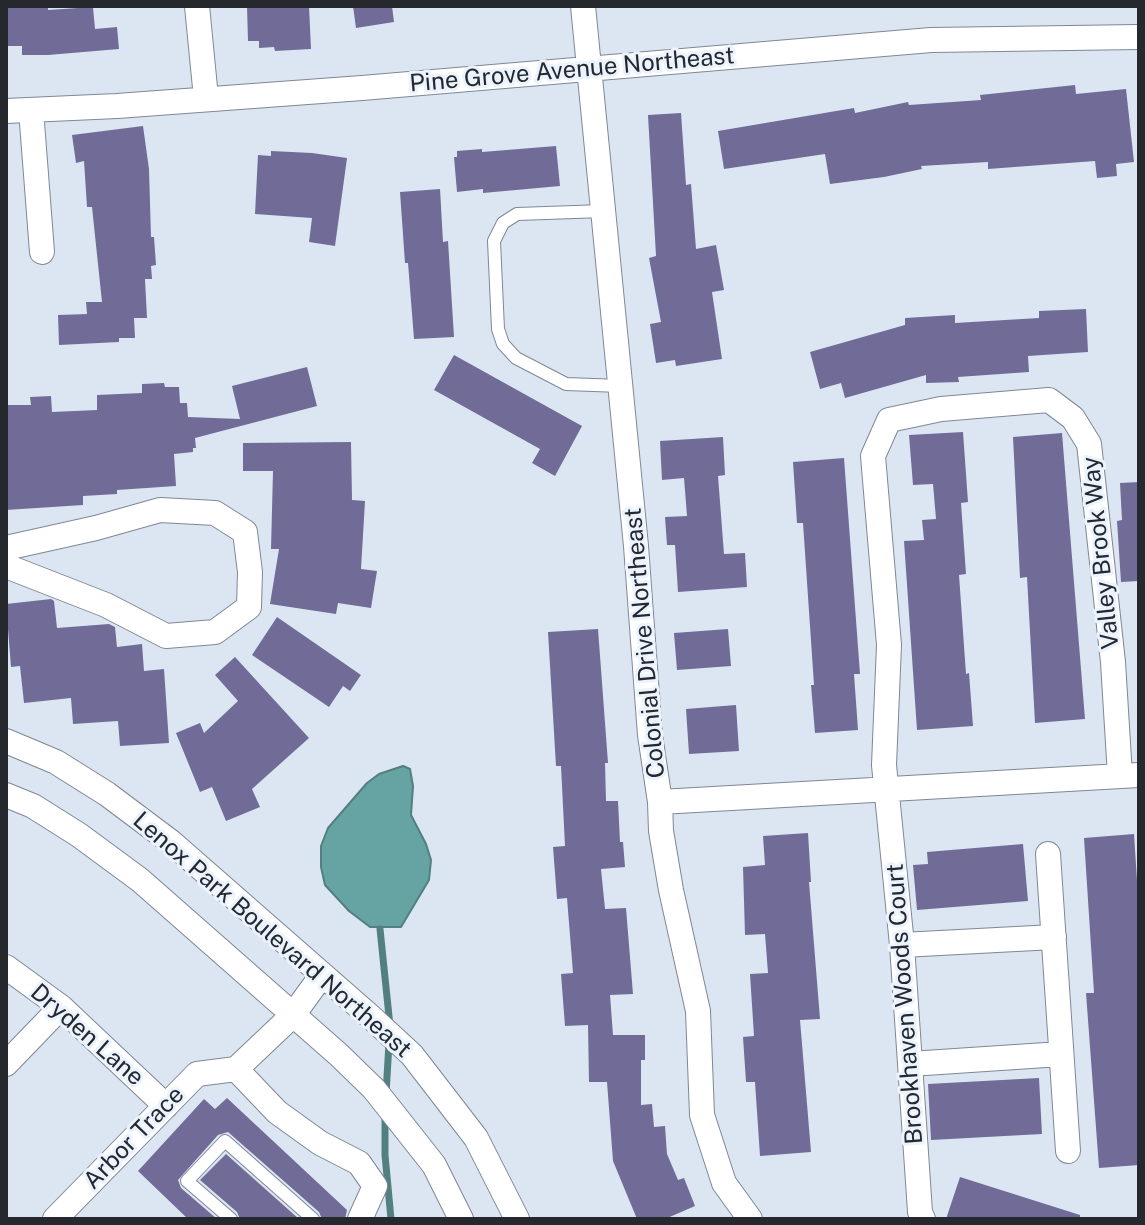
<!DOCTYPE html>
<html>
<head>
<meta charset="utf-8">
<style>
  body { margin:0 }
  #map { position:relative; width:1145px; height:1225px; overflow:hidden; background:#dce6f3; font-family:"Public Sans",sans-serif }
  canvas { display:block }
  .frame { position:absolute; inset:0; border:8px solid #25282d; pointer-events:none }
</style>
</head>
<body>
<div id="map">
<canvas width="1145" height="1225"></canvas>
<div class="frame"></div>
</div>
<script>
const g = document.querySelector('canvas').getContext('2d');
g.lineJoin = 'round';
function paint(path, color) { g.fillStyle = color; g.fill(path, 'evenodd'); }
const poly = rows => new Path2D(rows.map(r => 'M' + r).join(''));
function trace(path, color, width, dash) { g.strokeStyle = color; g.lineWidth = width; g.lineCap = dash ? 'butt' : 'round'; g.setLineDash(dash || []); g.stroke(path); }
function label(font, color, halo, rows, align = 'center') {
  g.font = font + ' "Public Sans",sans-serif'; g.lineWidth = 6; g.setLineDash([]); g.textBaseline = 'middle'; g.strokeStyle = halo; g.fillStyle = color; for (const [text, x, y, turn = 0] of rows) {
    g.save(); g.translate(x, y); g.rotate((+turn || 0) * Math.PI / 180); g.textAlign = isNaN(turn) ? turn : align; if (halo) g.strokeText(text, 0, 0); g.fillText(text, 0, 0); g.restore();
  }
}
const water = poly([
  [403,766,410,769,413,786,411,815,426,844,431,860,429,880,401,927,370,927,349,911,325,885,321,867,321,846,328,828,367,783,379,774,403,766]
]);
paint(water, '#65a4a2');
trace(water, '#527f7f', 2);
trace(poly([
  [380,929,390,1026],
  [386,1094,389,1043],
  [385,1115,385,1155,391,1219]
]), '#527f7f', 7);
paint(poly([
  [8,6,48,6,48,10,93,7,95,29,117,27,119,49,48,55,22,55,22,46,7,46],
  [247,6,309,6,311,49,275,51,274,47,259,48,259,41,248,41],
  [353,6,392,6,394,22,356,28],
  [1075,85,1076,94,1126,89,1134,162,1116,164,1117,176,1097,178,1095,161,988,169,988,162,921,166,922,169,884,177,830,184,825,154,724,169,718,131,854,108,855,113,908,102,909,105,981,100,980,95],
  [681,113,686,185,691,184,696,249,716,245,724,290,712,292,722,359,676,366,675,360,656,363,650,324,661,322,649,258,656,256,648,115],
  [143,126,149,169,151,237,154,237,156,265,151,266,152,279,145,279,147,318,134,318,135,338,119,338,119,342,59,345,58,315,87,314,86,302,102,302,92,207,87,207,84,161,76,163,72,135],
  [556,146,560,186,483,193,483,189,457,192,454,157,457,157,457,151,482,149,482,152],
  [271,151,312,153,347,158,335,246,309,242,312,218,255,214,258,155,271,156],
  [440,189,443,242,448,241,454,337,414,339,408,263,405,263,400,192],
  [1086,309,1088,352,1028,356,1029,372,958,377,959,382,926,383,926,375,845,398,841,383,820,389,810,352,905,325,905,318,955,315,955,323,1039,318,1039,311],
  [454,355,582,426,555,476,532,463,540,449,434,390],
  [307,367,317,406,195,438,196,448,193,448,193,452,174,454,176,486,117,490,117,494,83,496,83,505,6,510,6,405,31,405,30,397,51,396,52,412,97,410,97,395,142,393,142,384,164,383,165,387,179,387,180,403,187,403,188,417,240,419,232,386],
  [963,432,968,502,961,503,966,574,959,575,966,674,969,673,973,726,917,730,904,541,924,540,922,520,936,519,933,484,913,485,909,435],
  [1062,433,1085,719,1035,723,1027,577,1020,578,1013,437],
  [723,437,725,475,718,476,724,554,745,553,747,587,678,592,675,545,667,545,665,517,687,516,684,478,662,480,660,441],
  [351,442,352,500,365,501,361,569,377,571,371,608,338,603,336,614,270,604,279,549,271,549,273,471,243,471,243,443],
  [844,458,860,674,854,674,858,730,815,733,811,685,814,685,803,523,797,523,793,462],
  [1139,482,1139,581,1121,582,1117,521,1122,520,1120,483],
  [51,599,54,601,57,628,109,624,115,627,117,647,142,644,144,671,164,669,169,743,120,746,118,721,73,724,71,698,24,703,20,666,11,667,6,604],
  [277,617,361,675,350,691,343,686,329,707,252,655],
  [598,629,608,763,605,763,606,801,618,801,620,842,623,842,625,867,601,869,605,909,626,908,633,994,610,995,613,1035,645,1035,645,1060,641,1060,641,1105,652,1104,654,1127,665,1126,667,1154,678,1180,684,1178,695,1206,665,1219,637,1219,613,1161,607,1082,589,1082,588,1025,565,1026,561,974,573,973,567,898,557,899,553,847,565,846,561,766,556,766,548,632],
  [728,629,731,666,677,670,674,633],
  [235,657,309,738,252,789,260,807,226,821,212,787,200,792,176,733,200,723,204,733,238,701,215,675],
  [736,705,739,751,689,754,686,709],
  [808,833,811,882,809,882,820,1019,800,1020,811,1152,760,1156,755,1082,746,1082,743,1037,754,1036,750,974,768,973,765,934,745,935,743,867,765,865,763,836],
  [1134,834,1139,911,1139,1165,1099,1168,1086,993,1094,993,1084,838],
  [1023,844,1028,901,917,910,913,865,928,864,927,852],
  [1039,1078,1042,1134,931,1140,928,1084],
  [227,1098,347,1210,345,1219,322,1219,319,1212,228,1132,218,1135,178,1180,181,1188,217,1219,188,1219,138,1171,204,1099,215,1109],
  [226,1154,299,1219,240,1219,237,1212,200,1180],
  [960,1177,1080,1215,1080,1219,946,1219]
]), '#706c97');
const lane = poly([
  [604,211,517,214,503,223,494,241,498,329,503,344,516,358,566,384,621,386],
  [231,1219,187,1181,225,1141,313,1219]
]);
const street = poly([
  [197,6,206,98],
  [583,6,636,546,650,735,660,802,661,831,671,890,698,1011,702,1115,724,1183,750,1219],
  [31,110,42,252],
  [6,111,117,106,362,88,931,40,1139,37],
  [6,548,96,528,160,510,215,513,245,532,250,572,249,607,215,632,166,636,106,605,6,566],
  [6,741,56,762,107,794,171,842,372,1018,412,1055,476,1138,517,1219],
  [6,795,33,806,79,835,140,880,339,1055,374,1089,434,1165,461,1219],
  [660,802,1139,775],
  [1048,854,1068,1151],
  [902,945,1054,937],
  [6,967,61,1007,166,1106],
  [6,1064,61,1007],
  [910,1064,1061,1054],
  [236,1069,277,1112,320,1143,359,1163,375,1186,360,1219],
  [55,1219,197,1074,236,1069,293,1015,322,975],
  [923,1219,920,1212,902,945,884,765,889,645,873,456,889,420,941,409,1049,400,1073,418,1089,444,1113,662,1120,776]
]);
trace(lane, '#7f8794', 14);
trace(street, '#7f8794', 26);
trace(lane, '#fff', 12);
trace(street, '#fff', 24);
label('24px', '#25282d', '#ebf3fe', [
  ["Pine Grove Avenue Northeast",572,70,-5],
  ["Valley Brook Way",1101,553,-96],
  ["Colonial Drive Northeast",645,643,-95],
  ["Lenox Park Boulevard Northeast",272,935,41],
  ["Brookhaven Woods Court",905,1004,-94],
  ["Dryden Lane",87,1035,41],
  ["Arbor Trace",134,1138,-46]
]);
</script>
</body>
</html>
